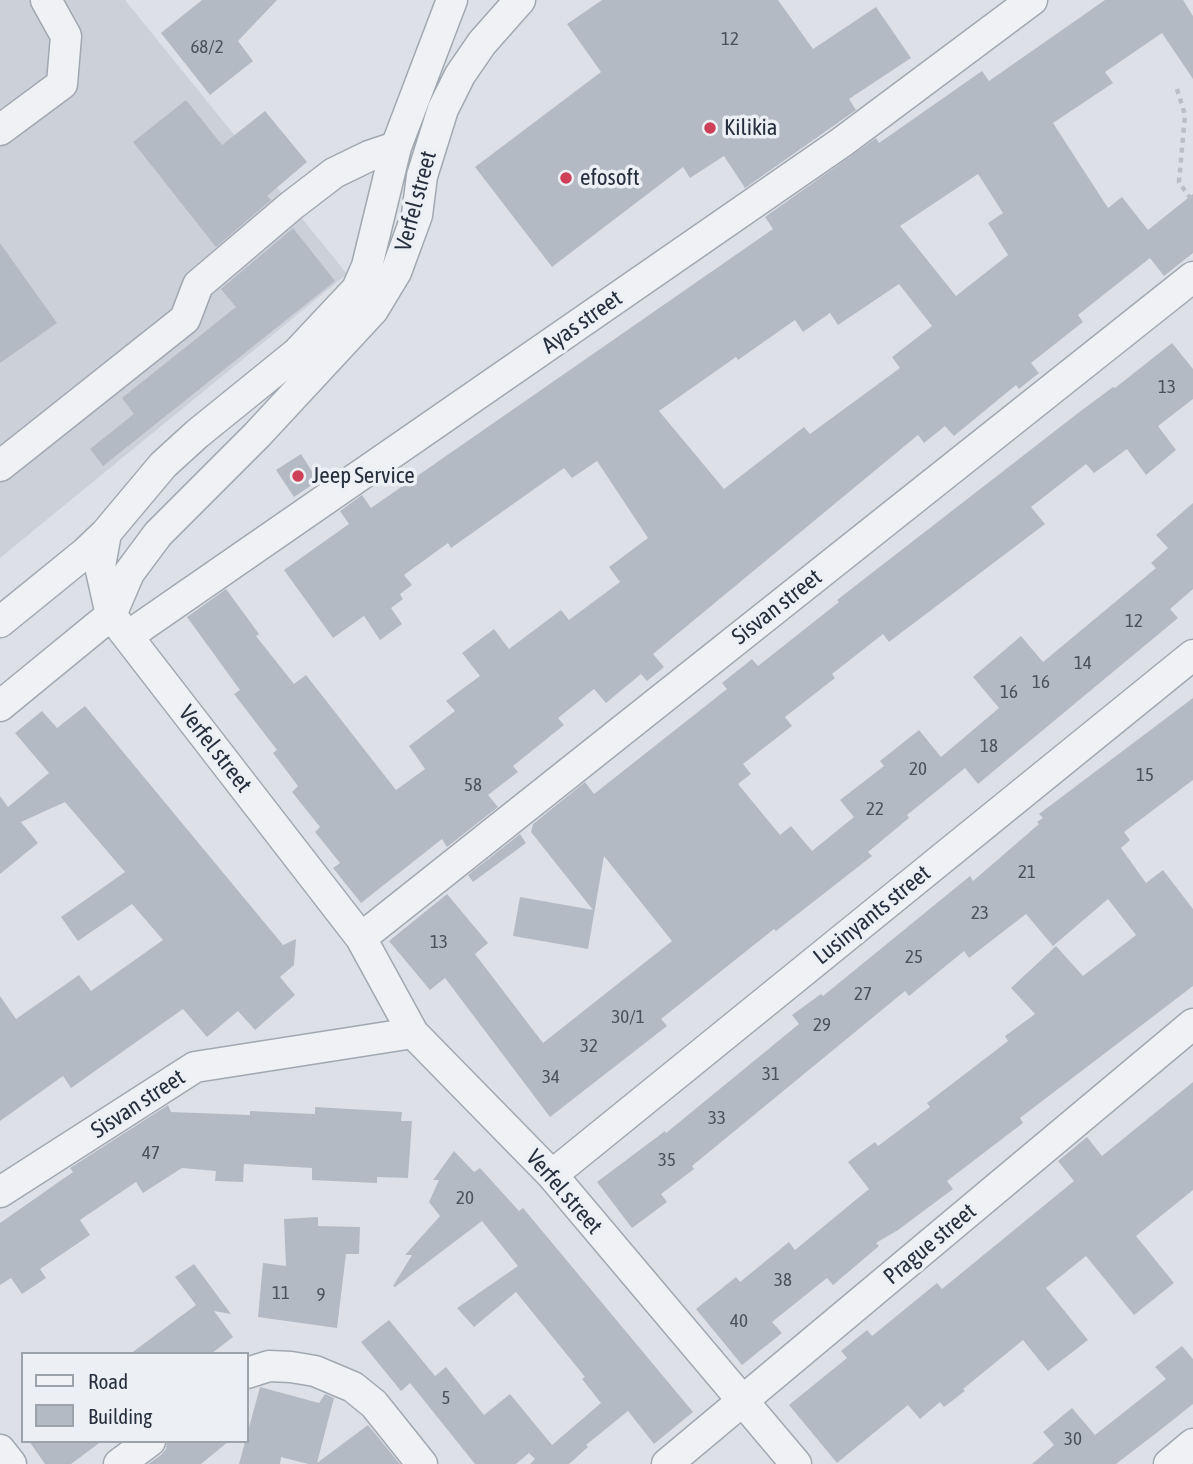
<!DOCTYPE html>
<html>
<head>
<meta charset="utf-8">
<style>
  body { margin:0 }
  #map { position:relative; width:1193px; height:1464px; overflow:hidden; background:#dde1e7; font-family:"Asap Condensed",sans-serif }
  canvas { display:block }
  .legend { position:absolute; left:21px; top:1352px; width:228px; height:91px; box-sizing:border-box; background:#ecf0f4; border:2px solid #9da3ab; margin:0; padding:9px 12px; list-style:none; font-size:21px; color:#262f3d }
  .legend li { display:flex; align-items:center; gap:14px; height:35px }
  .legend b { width:35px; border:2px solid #9da3ab }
</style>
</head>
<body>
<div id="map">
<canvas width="1193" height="1464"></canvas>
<ul class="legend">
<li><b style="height:9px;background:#eff1f5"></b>Road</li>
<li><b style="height:19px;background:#b4bac3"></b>Building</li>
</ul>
</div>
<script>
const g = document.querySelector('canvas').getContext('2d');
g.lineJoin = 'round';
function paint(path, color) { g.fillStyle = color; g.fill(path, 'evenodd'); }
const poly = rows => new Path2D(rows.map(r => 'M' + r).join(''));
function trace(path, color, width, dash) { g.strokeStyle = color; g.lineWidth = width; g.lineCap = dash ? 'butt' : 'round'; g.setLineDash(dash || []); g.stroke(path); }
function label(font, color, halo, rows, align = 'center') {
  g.font = font + ' "Asap Condensed",sans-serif'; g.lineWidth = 7; g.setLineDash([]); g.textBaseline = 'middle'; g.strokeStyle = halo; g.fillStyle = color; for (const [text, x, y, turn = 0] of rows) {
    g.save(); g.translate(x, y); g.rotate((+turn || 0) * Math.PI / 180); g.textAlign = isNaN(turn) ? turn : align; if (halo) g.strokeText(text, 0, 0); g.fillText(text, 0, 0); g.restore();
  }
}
paint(poly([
  [0,0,125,0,347,274,0,558]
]), '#cbd0d9');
paint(poly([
  [202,0,277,0,238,41,253,61,210,95,161,33],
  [602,0,778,0,813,49,876,7,911,58,849,99,856,110,745,188,724,156,690,178,683,167,552,267,475,167,601,72,567,24],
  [1105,0,1183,0,1193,16,1193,79,1162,33,1105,72,1113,83,1053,123,1108,208,1122,197,1148,230,1193,194,1193,253,1164,276,1150,258,1078,315,1083,322,1031,363,1039,373,1019,389,1016,385,954,436,945,426,924,443,918,435,653,654,664,667,647,681,641,674,606,703,594,689,558,718,564,725,513,766,518,772,488,795,498,807,447,847,442,839,361,903,333,868,340,863,315,832,320,827,292,792,298,786,273,753,277,750,234,694,240,690,187,617,226,589,259,634,256,636,294,684,306,675,396,790,425,769,409,746,455,711,446,701,480,676,462,653,494,629,509,649,561,610,569,620,620,582,609,567,648,538,597,461,572,478,564,468,451,548,448,543,404,575,412,585,400,594,403,599,391,608,402,624,380,640,364,616,333,638,284,570,349,524,340,511,362,495,371,508,773,229,765,217,876,138,879,143,982,71,989,81],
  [978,174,1003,213,988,223,1008,255,956,296,900,226],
  [899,284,932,326,892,357,900,368,810,434,804,427,724,489,659,411,736,357,738,360,795,320,803,332,830,313,838,325],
  [186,100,222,145,265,111,307,162,267,196,271,200,216,247,133,142],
  [293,228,335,281,103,466,90,449,134,414,122,398,236,307,221,289],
  [0,243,57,323,0,363],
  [1172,343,1193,369,1193,399,1158,426,1176,450,1146,475,1127,449,1094,473,1086,464,1031,507,1045,524,889,642,883,634,832,674,835,678,785,717,792,726,743,764,751,774,738,784,780,835,791,826,812,851,854,817,840,800,884,766,880,761,919,730,941,757,999,708,973,677,1021,636,1043,662,1156,568,1151,563,1168,548,1156,535,1193,503,1193,589,1170,609,1178,618,978,784,965,768,907,815,909,818,868,852,872,856,776,931,774,929,661,1019,667,1026,550,1117,445,978,430,990,389,941,447,894,488,943,475,954,543,1043,672,941,604,856,588,949,513,936,520,897,593,910,531,832,533,824,585,782,594,794,727,689,722,683,752,659,758,666,839,602,837,600,1082,410,1113,387,1115,388],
  [301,454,318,481,294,497,276,470],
  [1193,698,1193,780,1124,832,1130,840,1121,848,1146,883,1163,870,1193,909,1193,986,1020,1118,1023,1123,947,1181,953,1189,898,1230,876,1243,879,1246,833,1285,827,1278,772,1322,782,1333,742,1365,696,1309,736,1277,740,1282,789,1242,795,1250,869,1189,848,1162,875,1142,878,1146,930,1107,927,1103,1008,1041,1005,1036,1035,1014,1011,988,1056,946,1083,976,1136,935,1108,899,1053,946,1026,914,969,958,964,951,909,996,905,991,692,1166,694,1169,661,1194,667,1202,632,1228,597,1182,665,1131,666,1133,799,1024,792,1015,821,994,823,996,970,876,973,881,1039,824,1037,822,1043,818,1039,814],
  [85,706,283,945,296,939,294,965,280,977,295,995,255,1030,238,1011,207,1037,183,1009,71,1088,63,1076,0,1121,0,996,16,1019,79,975,91,991,163,940,132,904,78,941,61,917,125,872,65,802,21,822,38,843,0,874,0,796,8,807,49,773,15,733,42,711,57,728],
  [520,834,526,843,473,882,468,875],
  [1193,1082,1193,1190,1136,1236,1174,1283,1134,1315,1086,1256,1046,1288,1088,1340,1048,1371,1023,1340,963,1389,965,1391,944,1407,940,1402,920,1419,908,1405,837,1463,789,1405,847,1358,841,1351,867,1330,872,1336,937,1283,942,1289,1074,1181,1058,1161,1087,1137,1102,1156],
  [168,1105,171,1112,250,1115,250,1111,315,1114,315,1107,402,1112,401,1121,412,1121,408,1178,377,1177,377,1183,312,1180,312,1168,244,1164,243,1182,215,1181,216,1171,182,1168,143,1193,136,1182,80,1220,90,1235,40,1269,46,1278,22,1294,11,1278,0,1285,0,1223,73,1172,70,1168],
  [454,1151,474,1172,480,1168,519,1211,523,1208,693,1412,654,1444,628,1411,586,1445,588,1447,569,1464,530,1464,535,1459,529,1453,516,1464,475,1464,410,1383,401,1391,361,1342,389,1320,435,1376,446,1367,484,1415,510,1394,552,1445,601,1403,582,1379,585,1377,516,1292,474,1327,457,1308,518,1266,482,1221,395,1287,393,1286,412,1255,405,1255,440,1216,429,1202,439,1180,433,1180],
  [318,1217,318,1226,360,1227,359,1254,346,1254,337,1328,258,1317,263,1263,286,1266,284,1219],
  [194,1264,231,1314,214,1311,233,1337,211,1354,130,1354,196,1305,175,1277],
  [1182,1346,1193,1359,1193,1404,1159,1431,1116,1464,1032,1464,1054,1445,1043,1432,1072,1408,1095,1435,1166,1379,1155,1367],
  [260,1387,319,1403,325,1394,334,1398,317,1463,368,1425,400,1464,308,1464,281,1457,280,1464,239,1464],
  [29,1441,102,1441,71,1464,45,1464],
  [167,1441,229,1441,201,1464,148,1464,161,1455,166,1449]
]), '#b4bac3');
const minor = poly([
  [452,0,396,147,367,266,357,289,297,353,197,434,163,465,106,533,100,566,111,615,361,938,413,1033,552,1175,796,1464],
  [0,130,62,84,66,36,46,0],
  [0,466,185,319,198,285,291,206,334,173,369,156,396,147],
  [0,622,85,553,106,533],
  [128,636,842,142,1032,0],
  [0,706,111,615,129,573,158,534,257,435,373,310,396,272,417,215,422,176,443,109,460,75,482,43,520,0],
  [361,938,1193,277],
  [552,1175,1193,655],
  [0,1192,195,1067,413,1033],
  [247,1373,269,1366,291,1367,315,1371,353,1387,374,1404,422,1464],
  [0,1450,11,1464],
  [119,1464,150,1441],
  [667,1464,1193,1024],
  [1169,1464,1193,1444]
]);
trace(minor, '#a2a8b1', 33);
trace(poly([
  [1177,89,1185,115,1179,182,1193,202]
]), '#bbbfc5', 4.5, [5, 5]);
trace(minor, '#eff1f5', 30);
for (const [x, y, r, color] of [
  [710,128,7,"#cd4057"],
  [566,178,7,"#cd4057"],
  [298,476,7,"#cd4057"]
]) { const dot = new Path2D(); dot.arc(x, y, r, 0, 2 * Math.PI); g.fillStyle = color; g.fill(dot); trace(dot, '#ecf0f4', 2.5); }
label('19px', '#4a525e', null, [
  ["12",730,39],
  ["68/2",207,47],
  ["13",1167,387],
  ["12",1134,621],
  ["14",1083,663],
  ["16",1041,682],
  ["16",1009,692],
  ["18",989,746],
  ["20",918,769],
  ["15",1145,775],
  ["58",473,785],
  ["22",875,809],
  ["21",1027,872],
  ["23",980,913],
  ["13",439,942],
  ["25",914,957],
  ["27",863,994],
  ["30/1",628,1017],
  ["29",822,1025],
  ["32",589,1046],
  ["31",771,1074],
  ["34",551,1077],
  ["33",717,1118],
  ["47",151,1153],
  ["35",667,1160],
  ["20",465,1198],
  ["38",783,1280],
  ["11",281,1293],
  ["9",321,1295],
  ["40",739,1321],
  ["5",446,1398],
  ["30",1073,1439]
]);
label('23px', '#262f3d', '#ecf0f4', [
  ["Kilikia",724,128],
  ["efosoft",580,178],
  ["Jeep Service",312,476]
], 'left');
label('23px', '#262f3d', '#ecf0f4', [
  ["Verfel street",416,201,-75],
  ["Ayas street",582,322,-35],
  ["Sisvan street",777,607,-38],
  ["Verfel street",215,749,52],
  ["Lusinyants street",872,915,-39],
  ["Sisvan street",138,1104,-33],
  ["Verfel street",564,1192,49],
  ["Prague street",930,1244,-40]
]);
</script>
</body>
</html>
